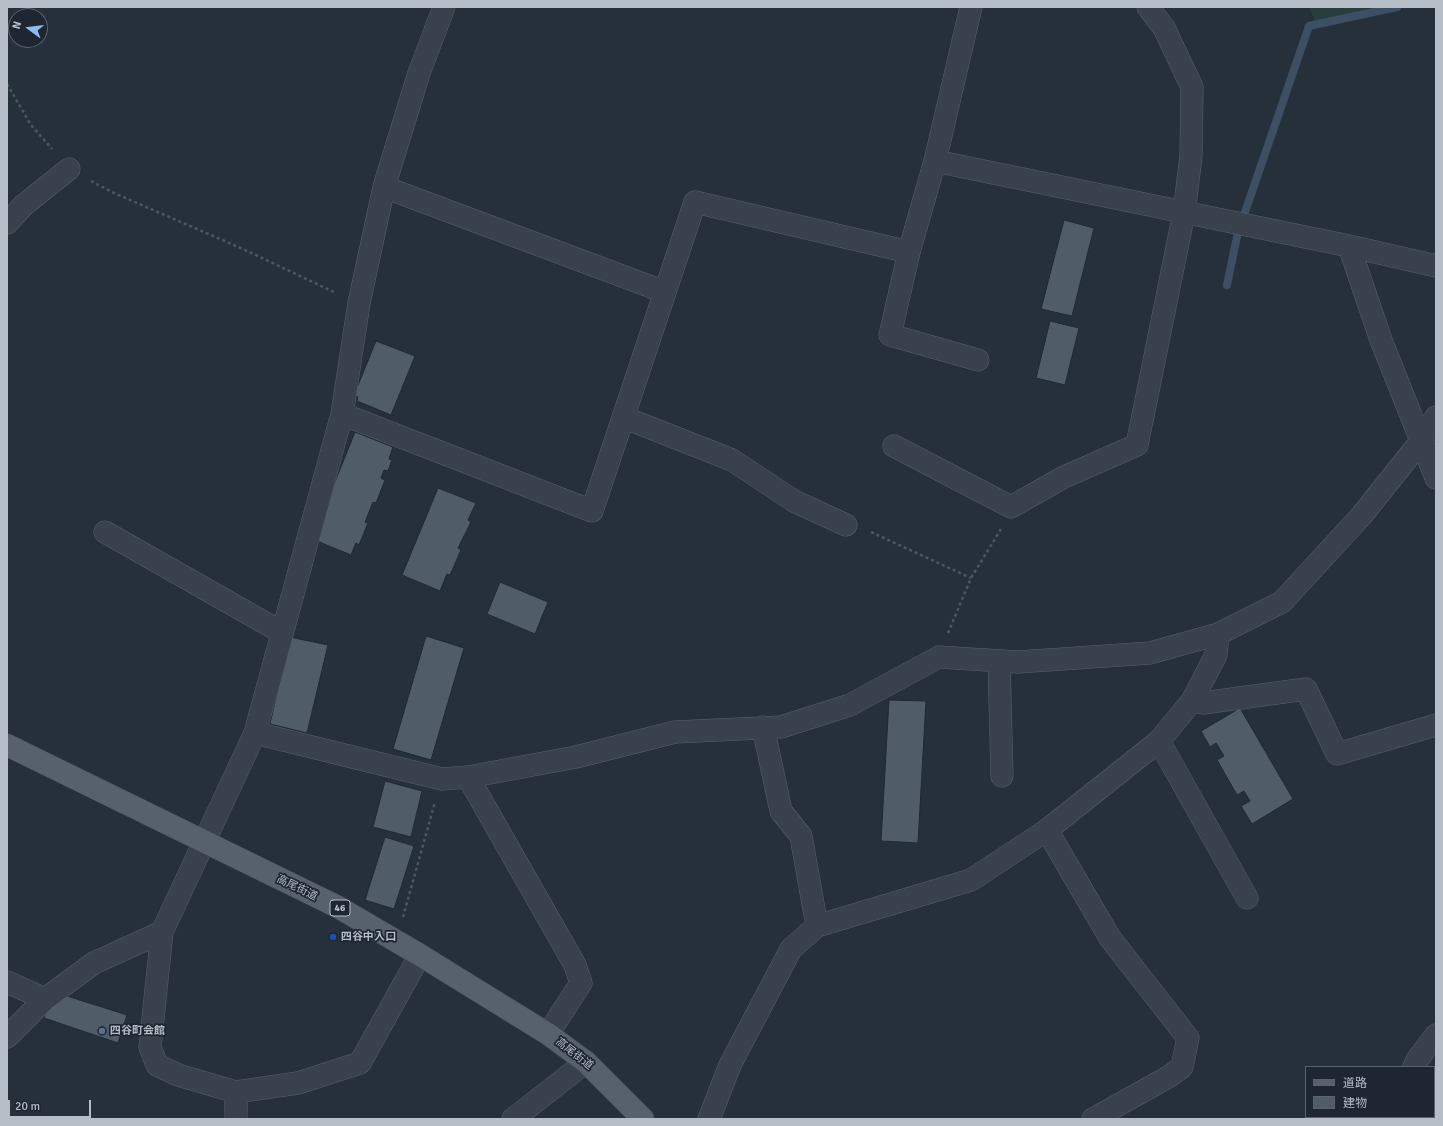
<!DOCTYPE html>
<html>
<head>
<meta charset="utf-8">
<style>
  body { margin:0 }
  #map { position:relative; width:1443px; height:1126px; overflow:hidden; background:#25303b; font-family:Signika,"Noto Sans JP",sans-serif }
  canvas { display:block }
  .frame { position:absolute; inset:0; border:8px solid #b5bdc7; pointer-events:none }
  .legend { position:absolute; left:1305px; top:1066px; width:130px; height:52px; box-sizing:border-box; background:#1e2731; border:1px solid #5a636d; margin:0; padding:5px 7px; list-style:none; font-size:12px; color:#b5bdc7 }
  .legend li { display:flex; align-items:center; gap:8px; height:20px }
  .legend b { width:20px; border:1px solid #5a636d }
  .north { position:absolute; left:8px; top:8px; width:40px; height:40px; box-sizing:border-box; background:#1e2731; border:1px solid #5a636d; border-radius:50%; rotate:285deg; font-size:11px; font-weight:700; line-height:16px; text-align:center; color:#b5bdc7 }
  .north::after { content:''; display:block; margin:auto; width:14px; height:18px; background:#90bbf0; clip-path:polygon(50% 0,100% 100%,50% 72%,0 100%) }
  .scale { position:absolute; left:8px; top:1100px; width:83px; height:18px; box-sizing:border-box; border:2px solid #b5bdc7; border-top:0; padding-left:5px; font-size:12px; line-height:14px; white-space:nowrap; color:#b5bdc7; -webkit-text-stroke:3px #1e2731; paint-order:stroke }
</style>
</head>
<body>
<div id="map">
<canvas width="1443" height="1126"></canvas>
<div class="frame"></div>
<ul class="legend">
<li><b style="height:5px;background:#57616c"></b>道路</li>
<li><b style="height:11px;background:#515c69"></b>建物</li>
</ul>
<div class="north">N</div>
<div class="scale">20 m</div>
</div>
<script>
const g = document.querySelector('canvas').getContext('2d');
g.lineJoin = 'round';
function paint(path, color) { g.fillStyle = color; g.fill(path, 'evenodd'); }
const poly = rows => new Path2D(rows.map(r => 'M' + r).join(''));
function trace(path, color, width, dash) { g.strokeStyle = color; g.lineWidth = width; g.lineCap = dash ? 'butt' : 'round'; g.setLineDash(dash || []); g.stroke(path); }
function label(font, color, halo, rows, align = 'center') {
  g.font = font + ' Signika,"Noto Sans JP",sans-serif'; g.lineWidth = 3.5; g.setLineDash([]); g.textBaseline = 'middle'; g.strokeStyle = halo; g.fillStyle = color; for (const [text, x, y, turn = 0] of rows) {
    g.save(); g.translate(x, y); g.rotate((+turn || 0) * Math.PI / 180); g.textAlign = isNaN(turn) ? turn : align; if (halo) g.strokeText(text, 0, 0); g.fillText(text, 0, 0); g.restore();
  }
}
paint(poly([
  [1309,7,1397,7,1316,24]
]), '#283d3d');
trace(poly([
  [1244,215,1309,26,1397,7],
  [1227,285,1238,232]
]), '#3c4f63', 8);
const building = poly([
  [1064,220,1094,228,1072,316,1041,309,1064,220],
  [1050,321,1079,328,1065,385,1036,378,1050,321],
  [376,341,415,356,391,415,357,401,358,397,354,395,376,341],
  [355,432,393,447,389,459,392,460,388,471,384,470,381,478,385,480,376,503,373,502,365,522,368,523,359,545,356,543,351,555,312,539,355,432],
  [438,488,476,503,468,520,471,522,458,548,461,550,450,575,447,574,440,591,402,575,438,488],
  [500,582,548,602,535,634,487,614,500,582],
  [426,636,464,648,431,760,393,749,426,636],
  [290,637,328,645,307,733,270,724,290,637],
  [889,700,926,701,918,843,881,841,889,700],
  [1240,708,1293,799,1252,824,1241,806,1250,801,1244,791,1237,795,1217,760,1224,756,1216,743,1210,747,1201,731,1240,708],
  [385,781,422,791,411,837,373,827,385,781],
  [385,837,414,846,394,909,365,900,385,837],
  [67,996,127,1015,118,1043,44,1018,47,1010,67,996]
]);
paint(building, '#515c69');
trace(building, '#202933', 1);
const minor = poly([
  [935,161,1349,246,1436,266],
  [384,187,665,292],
  [7,223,24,205,69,169],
  [1349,246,1381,340,1436,478],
  [909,252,890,335,978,360],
  [342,414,592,511,695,202,909,252,935,161,971,7],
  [623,417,732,460,794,501,846,525],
  [894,446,1011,507,1064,477,1137,445,1184,213,1191,156,1192,87,1164,28,1148,7],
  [105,532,281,632],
  [999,661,1002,776],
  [1192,701,1203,703,1306,689,1337,754,1436,725],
  [763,727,781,811,801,836,817,926],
  [255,733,442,779,468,777,576,757,675,732,781,727,850,705,939,657,1018,662,1150,653,1218,634,1282,602,1362,515,1421,441,1436,417],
  [1159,741,1247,898],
  [468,777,575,965,581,983,548,1034],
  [1047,830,1110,938,1188,1038,1182,1067,1170,1076,1093,1119],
  [420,955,360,1063,298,1083,236,1092,178,1075,157,1065,150,1047,162,932,255,733,342,414,359,303,384,187,419,73,444,7],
  [7,982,45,999],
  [7,1037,45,999,94,963,162,932],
  [1414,1067,1417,1060,1436,1035],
  [236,1092,236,1119],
  [513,1119,586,1062],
  [709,1119,730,1065,791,949,817,926,971,880,1047,830,1159,741,1192,701,1216,655,1218,634],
  [1392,1119,1393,1117]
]);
const major = poly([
  [7,745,338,907,420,955,548,1034,586,1062,643,1119]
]);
trace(minor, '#57606a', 23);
trace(major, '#424b55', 23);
trace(poly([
  [7,84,31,125,52,149],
  [91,181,114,193,243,249,336,293],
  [871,532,971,578],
  [948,633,971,578,1001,529],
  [403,917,435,802]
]), '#475a5c', 2.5, [3, 3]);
trace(minor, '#39424c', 22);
trace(major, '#57616c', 22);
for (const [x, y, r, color] of [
  [333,937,4,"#1a4fb4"],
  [102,1031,4,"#5c6f8a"]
]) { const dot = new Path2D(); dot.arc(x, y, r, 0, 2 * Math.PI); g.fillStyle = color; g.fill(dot); trace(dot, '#1e2731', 1.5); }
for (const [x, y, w] of [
  [340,908,20]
]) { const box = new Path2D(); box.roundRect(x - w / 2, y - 8, w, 16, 3); g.fillStyle = '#1e2731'; g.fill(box); trace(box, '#b5bdc7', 1); }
label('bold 10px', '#b5bdc7', null, [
  ["46",340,908]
]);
label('11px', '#b5bdc7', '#1e2731', [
  ["高尾街道",297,888,26],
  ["高尾街道",574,1054,38]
]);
label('bold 11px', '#b5bdc7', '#1e2731', [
  ["四谷中入口",341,937],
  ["四谷町会館",110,1031]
], 'left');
</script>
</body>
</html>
